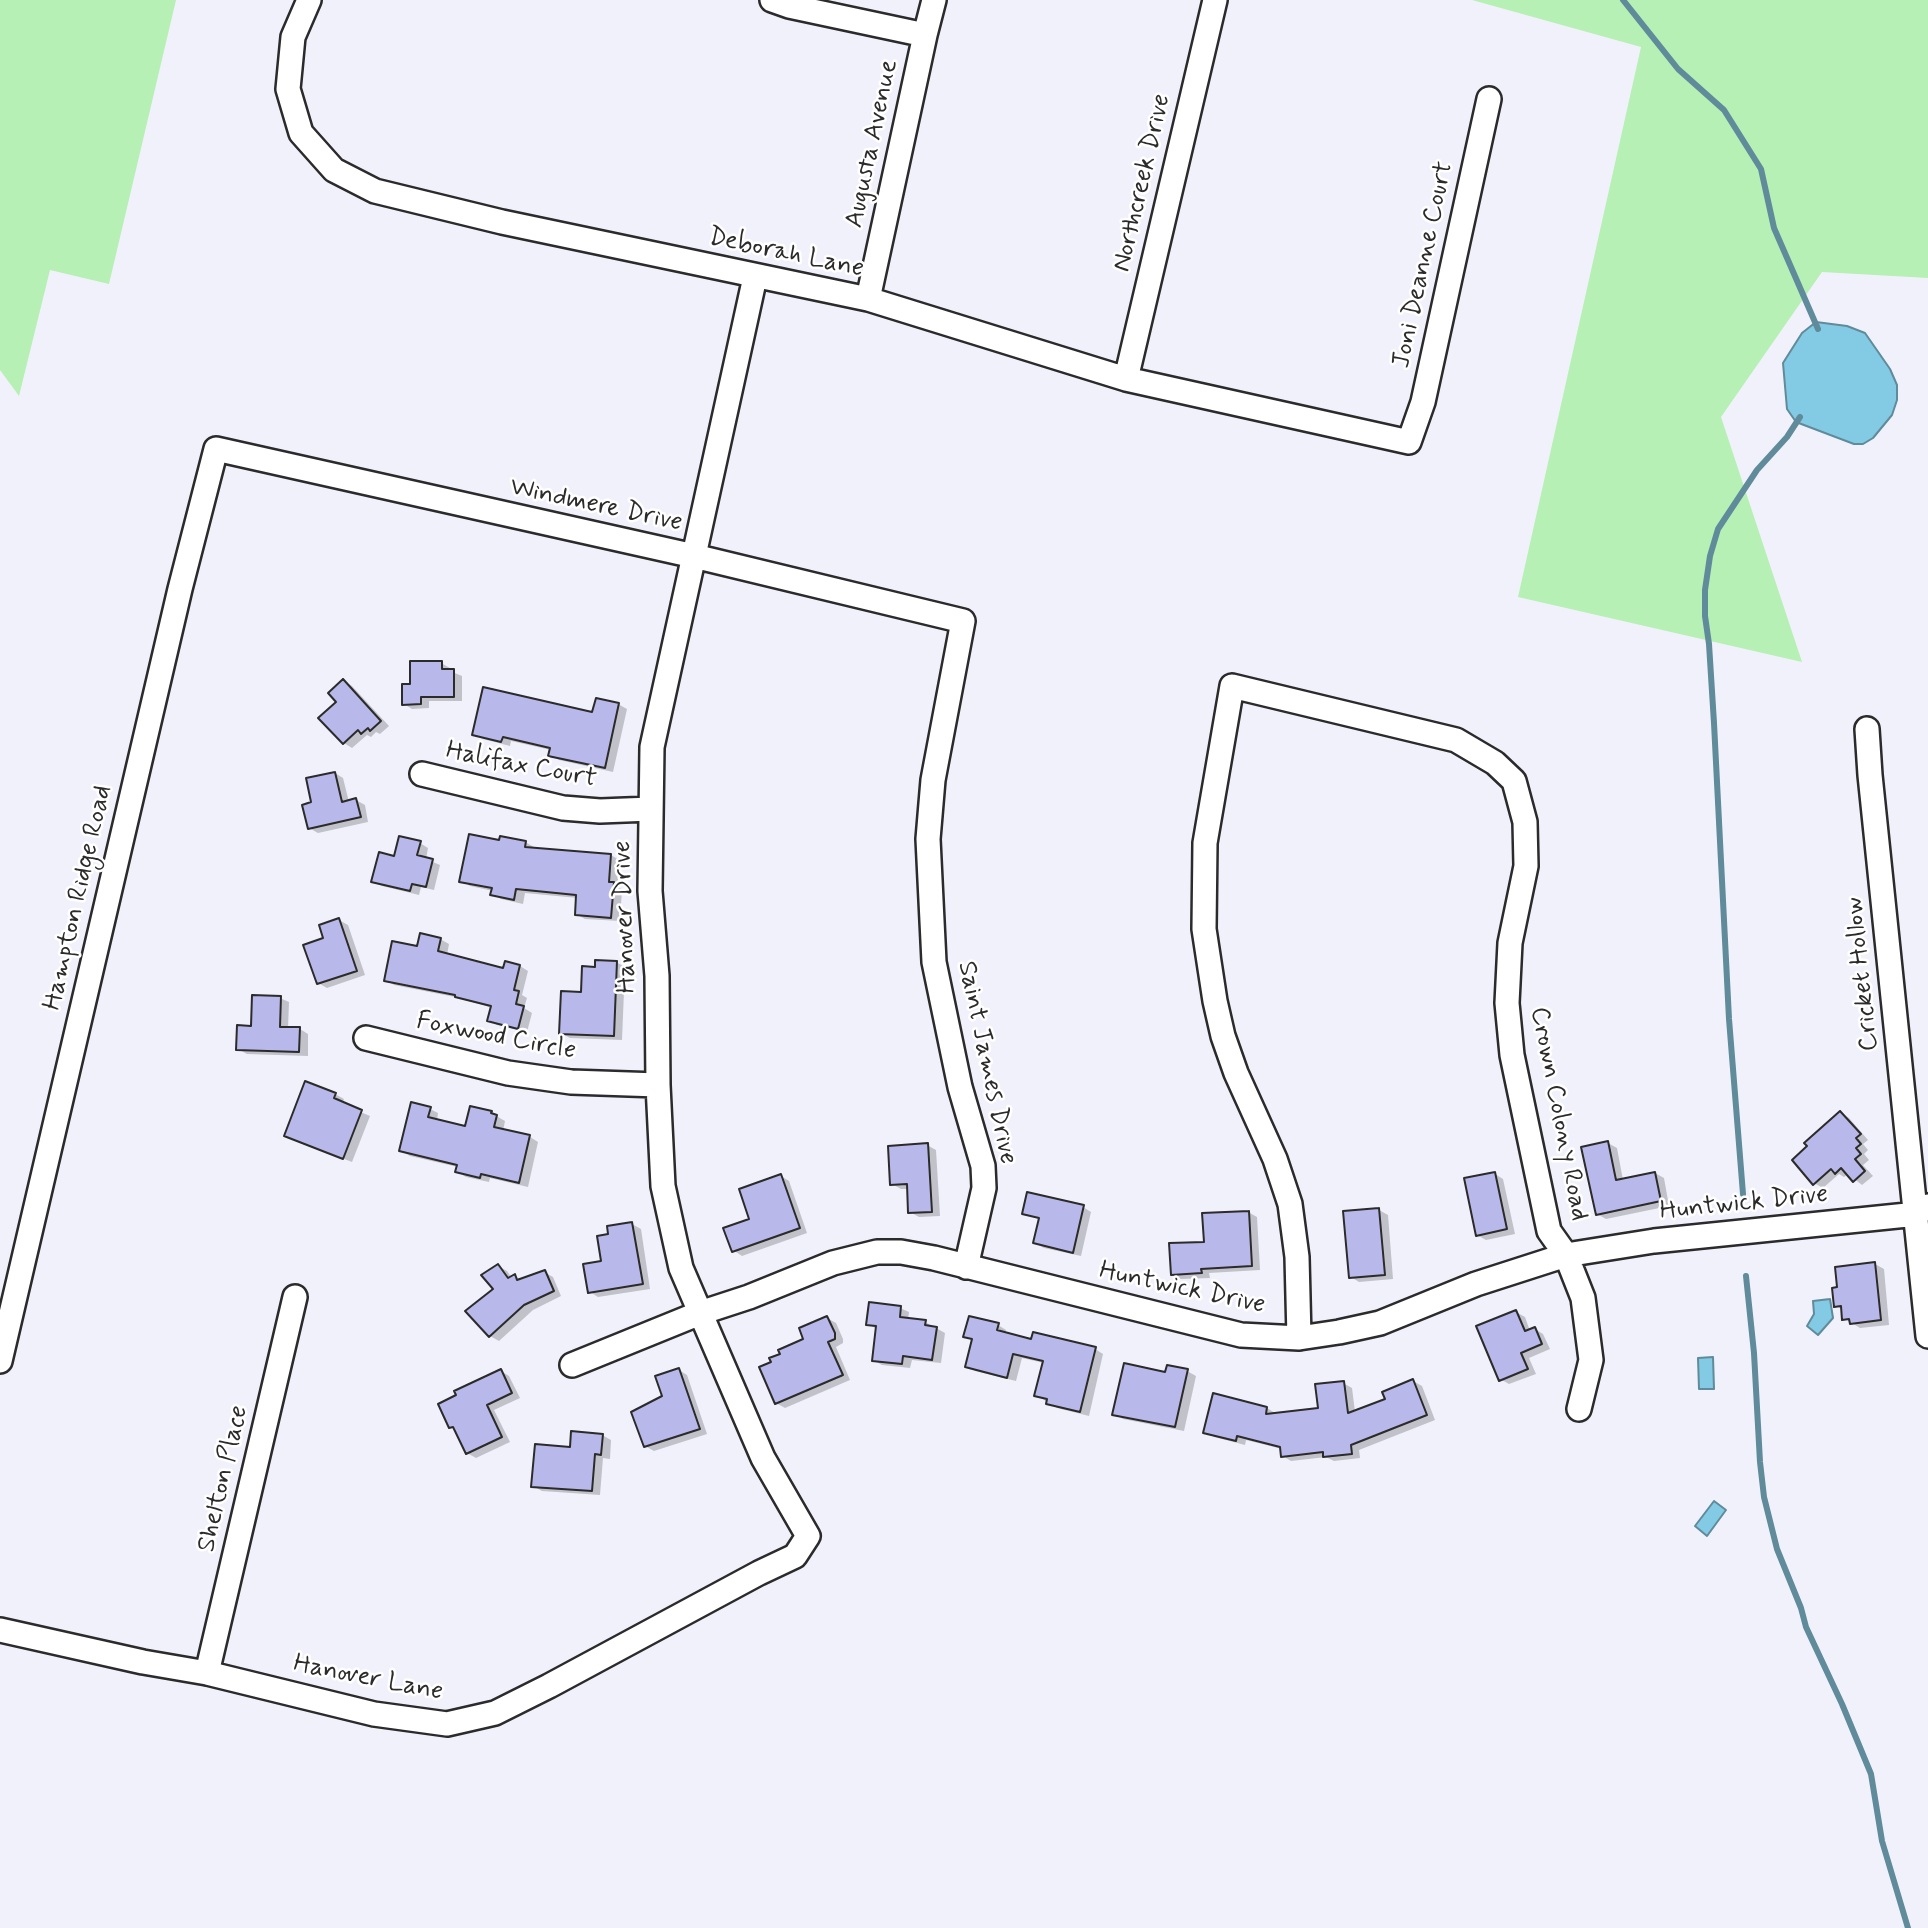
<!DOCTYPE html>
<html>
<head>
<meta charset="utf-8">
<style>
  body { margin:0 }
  canvas { display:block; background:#f1f1fb }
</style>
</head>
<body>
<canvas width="1928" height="1928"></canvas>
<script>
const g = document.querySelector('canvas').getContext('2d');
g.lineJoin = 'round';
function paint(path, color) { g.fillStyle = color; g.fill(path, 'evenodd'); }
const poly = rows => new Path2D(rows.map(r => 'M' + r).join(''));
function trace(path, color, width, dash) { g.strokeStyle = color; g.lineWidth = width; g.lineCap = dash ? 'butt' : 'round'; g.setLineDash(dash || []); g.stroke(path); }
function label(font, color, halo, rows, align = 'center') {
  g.font = font + ' Mynerve,sans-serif'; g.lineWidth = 5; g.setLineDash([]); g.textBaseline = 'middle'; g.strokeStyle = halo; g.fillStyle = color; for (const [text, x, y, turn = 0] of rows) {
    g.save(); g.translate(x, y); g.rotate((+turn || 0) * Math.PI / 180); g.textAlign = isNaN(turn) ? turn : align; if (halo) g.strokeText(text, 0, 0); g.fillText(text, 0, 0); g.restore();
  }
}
paint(poly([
  [0,0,176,0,109,284,50,270,19,396,0,370],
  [1472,0,1928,0,1928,278,1822,272,1721,417,1802,662,1518,597,1641,47]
]), '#b6f0b4');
const water = poly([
  [1816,322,1847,326,1865,333,1890,369,1897,385,1897,400,1892,415,1873,438,1863,444,1854,444,1796,422,1787,409,1783,363,1802,333,1816,322],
  [1830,1299,1833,1318,1818,1335,1807,1326,1814,1314,1813,1301,1830,1299],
  [1713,1357,1714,1389,1699,1389,1698,1358,1713,1357],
  [1714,1501,1726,1510,1707,1536,1695,1526,1714,1501]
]);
paint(water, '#83cbe4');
trace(water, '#608b9a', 2);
paint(poly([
  [441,663,450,668,450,671,462,676,462,701,429,701,429,708,412,709,404,704,412,686],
  [344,681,352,686,389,726,380,734,376,732,371,737,367,735,352,748,344,743,338,702],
  [618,704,627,709,613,772,559,760,550,755,551,750,511,741,510,746,483,739,474,734,594,714],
  [335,773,343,778,349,802,356,800,365,805,368,822,318,833,309,828,314,804],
  [501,842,525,842,534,847,534,849,611,855,619,860,618,887,622,889,620,921,585,919,576,914,578,898,525,893,523,904,501,899,492,894,493,891,470,886,461,881],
  [420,843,428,848,426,859,440,865,434,890,421,887,419,895,382,886,373,881],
  [339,920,348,925,365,975,327,988,318,983,326,940],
  [440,939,449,944,447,955,505,970,520,966,528,971,522,995,527,998,524,1008,532,1013,527,1032,497,1025,489,1020,492,1008,460,998,394,985,386,980,418,948],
  [616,962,625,967,622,1040,570,1038,561,1033,597,968],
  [280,998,289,1002,288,1029,300,1029,308,1034,308,1056,247,1054,238,1049,253,1028],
  [335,1094,344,1099,342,1104,370,1116,352,1162,295,1140],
  [430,1109,438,1113,437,1121,467,1128,491,1113,505,1121,503,1131,530,1137,538,1142,528,1187,490,1178,489,1182,466,1177,457,1172,458,1167,410,1156,401,1151],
  [1841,1113,1849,1118,1868,1140,1863,1144,1868,1150,1864,1154,1869,1160,1863,1165,1873,1176,1862,1185,1848,1174,1844,1177,1839,1174,1823,1188,1814,1183],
  [1608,1143,1617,1148,1623,1180,1655,1173,1664,1178,1669,1206,1606,1219,1597,1214],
  [927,1145,936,1150,940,1216,919,1217,910,1212,909,1189,901,1189,892,1184],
  [1495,1174,1503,1179,1515,1234,1486,1240,1477,1235],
  [781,1176,789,1181,807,1233,742,1256,733,1250],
  [1083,1207,1091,1212,1081,1256,1044,1248,1035,1243,1041,1220,1024,1213],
  [1379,1210,1388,1215,1393,1279,1359,1282,1351,1277],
  [1248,1212,1257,1217,1260,1270,1209,1273,1210,1278,1181,1279,1173,1274,1205,1243],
  [632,1224,641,1229,650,1289,598,1297,590,1292,603,1263,610,1235],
  [1875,1264,1884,1269,1889,1325,1860,1328,1844,1318,1843,1310,1836,1306],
  [498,1266,507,1271,512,1278,515,1276,522,1280,544,1272,553,1277,561,1296,533,1310,499,1341,490,1336,467,1311,495,1289],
  [900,1308,909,1312,908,1320,925,1322,945,1333,941,1363,912,1360,910,1368,882,1365,873,1360,877,1329,868,1324],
  [1516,1312,1525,1317,1530,1331,1535,1329,1543,1334,1550,1349,1529,1358,1536,1374,1509,1384,1500,1379],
  [827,1318,836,1323,843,1339,843,1343,836,1347,850,1380,785,1408,776,1403,773,1363,806,1340],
  [998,1325,1006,1330,1005,1334,1032,1341,1095,1349,1103,1354,1089,1416,1057,1408,1036,1395,1044,1363,1022,1358,1016,1381,975,1371,967,1366,973,1341,965,1336],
  [679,1370,687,1375,707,1434,654,1451,645,1446,664,1396],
  [501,1371,509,1376,520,1398,494,1410,510,1442,476,1458,467,1453,456,1430,451,1427],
  [1187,1371,1196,1376,1184,1431,1123,1419,1114,1414,1166,1374],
  [1413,1381,1422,1386,1435,1420,1359,1450,1360,1458,1334,1461,1326,1457,1291,1461,1283,1456,1282,1449,1246,1440,1245,1445,1214,1437,1205,1432,1215,1395,1267,1408,1275,1413,1320,1410,1343,1383,1352,1388,1355,1412,1387,1400],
  [602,1435,611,1440,610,1459,603,1458,600,1495,542,1491,533,1486,571,1449]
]), '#0003');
trace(poly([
  [1623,0,1678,69,1724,110,1761,169,1774,228,1818,329],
  [1743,1194,1729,1019,1714,723,1709,644,1705,616,1705,590,1710,556,1718,529,1757,470,1787,437,1800,417],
  [1746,1276,1754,1353,1760,1462,1764,1497,1777,1549,1801,1608,1806,1627,1842,1704,1871,1774,1882,1841,1908,1928]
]), '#608b9a', 6);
const building = poly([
  [410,661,442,661,442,669,454,669,454,697,421,697,421,704,402,705,402,684,410,684,410,661],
  [343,679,381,721,370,731,368,728,361,734,358,730,343,744,318,718,336,702,328,693,343,679],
  [483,687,592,712,596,698,619,703,605,768,548,756,550,748,503,737,501,742,472,735,483,687],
  [335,772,342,802,356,798,361,817,308,829,302,805,311,802,306,778,335,772],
  [469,834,499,840,500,836,526,841,525,847,611,854,609,882,614,882,611,918,575,915,576,895,516,889,514,900,490,895,492,888,459,882,469,834],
  [399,836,421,841,417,855,433,859,426,887,412,884,410,891,371,882,379,852,394,856,399,836],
  [339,918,357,971,317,984,303,945,323,938,319,925,339,918],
  [420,933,441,938,438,951,503,968,505,961,520,965,514,990,519,991,516,1004,524,1006,518,1029,487,1021,491,1006,455,997,455,995,384,981,392,941,417,946,420,933],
  [595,960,617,961,614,1036,559,1034,561,991,581,992,582,966,595,967,595,960],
  [252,995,281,996,280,1027,300,1027,299,1052,236,1050,237,1025,251,1026,252,995],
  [305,1081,336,1093,334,1098,362,1110,343,1159,284,1136,305,1081],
  [411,1102,431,1107,428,1117,465,1126,470,1106,492,1111,491,1113,497,1115,494,1127,530,1135,519,1183,481,1174,480,1178,455,1172,457,1165,399,1151,411,1102],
  [1840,1111,1861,1134,1856,1138,1861,1144,1856,1148,1861,1154,1855,1159,1865,1171,1853,1182,1841,1168,1835,1174,1831,1169,1813,1185,1792,1160,1807,1146,1804,1143,1840,1111],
  [1608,1141,1616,1180,1655,1172,1661,1201,1596,1215,1581,1147,1608,1141],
  [928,1143,932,1212,908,1213,907,1184,890,1185,888,1146,928,1143],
  [1495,1172,1507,1229,1476,1236,1464,1178,1495,1172],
  [781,1174,800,1228,732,1252,723,1228,749,1219,739,1189,781,1174],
  [1027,1192,1084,1205,1073,1253,1033,1243,1039,1218,1022,1214,1027,1192],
  [1379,1208,1385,1275,1349,1278,1343,1211,1379,1208],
  [1249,1211,1252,1266,1201,1269,1202,1273,1171,1275,1169,1243,1204,1242,1202,1213,1249,1211],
  [632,1222,643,1284,588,1293,583,1264,601,1261,597,1236,608,1234,607,1226,632,1222],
  [1875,1262,1881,1320,1850,1324,1849,1319,1842,1320,1841,1306,1834,1307,1832,1288,1837,1287,1835,1267,1875,1262],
  [498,1264,508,1278,515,1274,517,1280,545,1270,554,1291,524,1305,489,1337,465,1311,493,1289,481,1275,498,1264],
  [869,1302,901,1306,900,1317,926,1320,925,1325,937,1327,932,1360,903,1356,902,1364,872,1361,876,1326,866,1325,869,1302],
  [1516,1310,1525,1331,1535,1327,1542,1344,1521,1353,1528,1369,1499,1381,1476,1326,1516,1310],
  [827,1316,835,1333,835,1339,828,1342,843,1375,775,1404,759,1367,771,1362,769,1358,780,1354,778,1350,803,1339,799,1328,827,1316],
  [969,1316,999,1323,997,1330,1031,1339,1033,1332,1096,1347,1080,1412,1046,1404,1047,1399,1034,1396,1043,1361,1013,1354,1007,1378,965,1367,972,1339,963,1337,969,1316],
  [1124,1363,1165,1372,1167,1365,1188,1369,1175,1427,1112,1415,1124,1363],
  [679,1368,700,1429,644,1447,631,1412,662,1396,655,1376,679,1368],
  [501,1369,512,1393,487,1405,502,1437,466,1454,453,1427,449,1428,438,1404,456,1395,454,1391,501,1369],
  [1413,1379,1427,1415,1351,1445,1352,1454,1323,1457,1323,1452,1281,1457,1280,1447,1237,1436,1236,1441,1203,1433,1213,1393,1267,1407,1266,1414,1318,1408,1315,1384,1344,1381,1348,1413,1385,1399,1382,1392,1413,1379],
  [571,1431,603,1434,601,1455,595,1454,592,1491,531,1487,535,1444,570,1447,571,1431]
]);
paint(building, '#b9b8ea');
trace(building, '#2b2b2b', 2);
const street = poly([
  [309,0,293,37,288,89,301,133,334,170,375,191,502,222,868,299,1126,379,1409,442,1423,402,1489,99],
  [772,0,789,6,925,35],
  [868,299,925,35,934,0],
  [1126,379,1215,0],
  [1867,729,1870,775,1928,1336],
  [422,774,563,808,600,811,651,809],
  [366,1038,508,1073,571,1082,658,1085],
  [1299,1338,1297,1257,1290,1204,1275,1159,1236,1073,1223,1036,1215,1001,1204,929,1205,843,1232,686,1456,740,1495,763,1514,781,1525,822,1526,866,1510,943,1507,1003,1512,1055,1549,1231,1566,1255,1583,1298,1591,1360,1579,1409],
  [0,1361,180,589,216,449,694,556,963,621,933,780,928,839,934,962,960,1087,983,1166,984,1188,966,1267],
  [572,1365,700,1313,749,1297,833,1263,877,1252,901,1252,934,1258,1241,1335,1299,1338,1339,1332,1380,1323,1476,1284,1566,1255,1654,1241,1917,1214,1928,1206],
  [0,1630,143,1662,207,1673,374,1714,447,1724,495,1713,549,1686,759,1573,795,1556,808,1536,763,1458,681,1268,663,1186,658,1085,657,976,650,891,652,747,755,277],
  [207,1673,295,1297]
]);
trace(street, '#2b2b2b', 28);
trace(street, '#fff', 23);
label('26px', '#2b2b2b', '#fff', [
  ["Augusta Avenue",873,144,-78],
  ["Northcreek Drive",1143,183,-77],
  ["Deborah Lane",786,254,12],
  ["Joni Deanne Court",1424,265,-78],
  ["Windmere Drive",596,506,12],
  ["Halifax Court",521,766,11],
  ["Hampton Ridge Road",79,898,-77],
  ["Hanover Drive",626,917,-92],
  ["Cricket Hollow",1863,974,-96],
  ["Foxwood Circle",496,1037,11],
  ["Saint James Drive",986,1063,78],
  ["Crown Colony Road",1558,1114,79],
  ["Huntwick Drive",1744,1204,-6],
  ["Huntwick Drive",1182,1289,12],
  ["Shelton Place",224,1479,-77],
  ["Hanover Lane",368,1679,11]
]);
</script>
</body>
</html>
